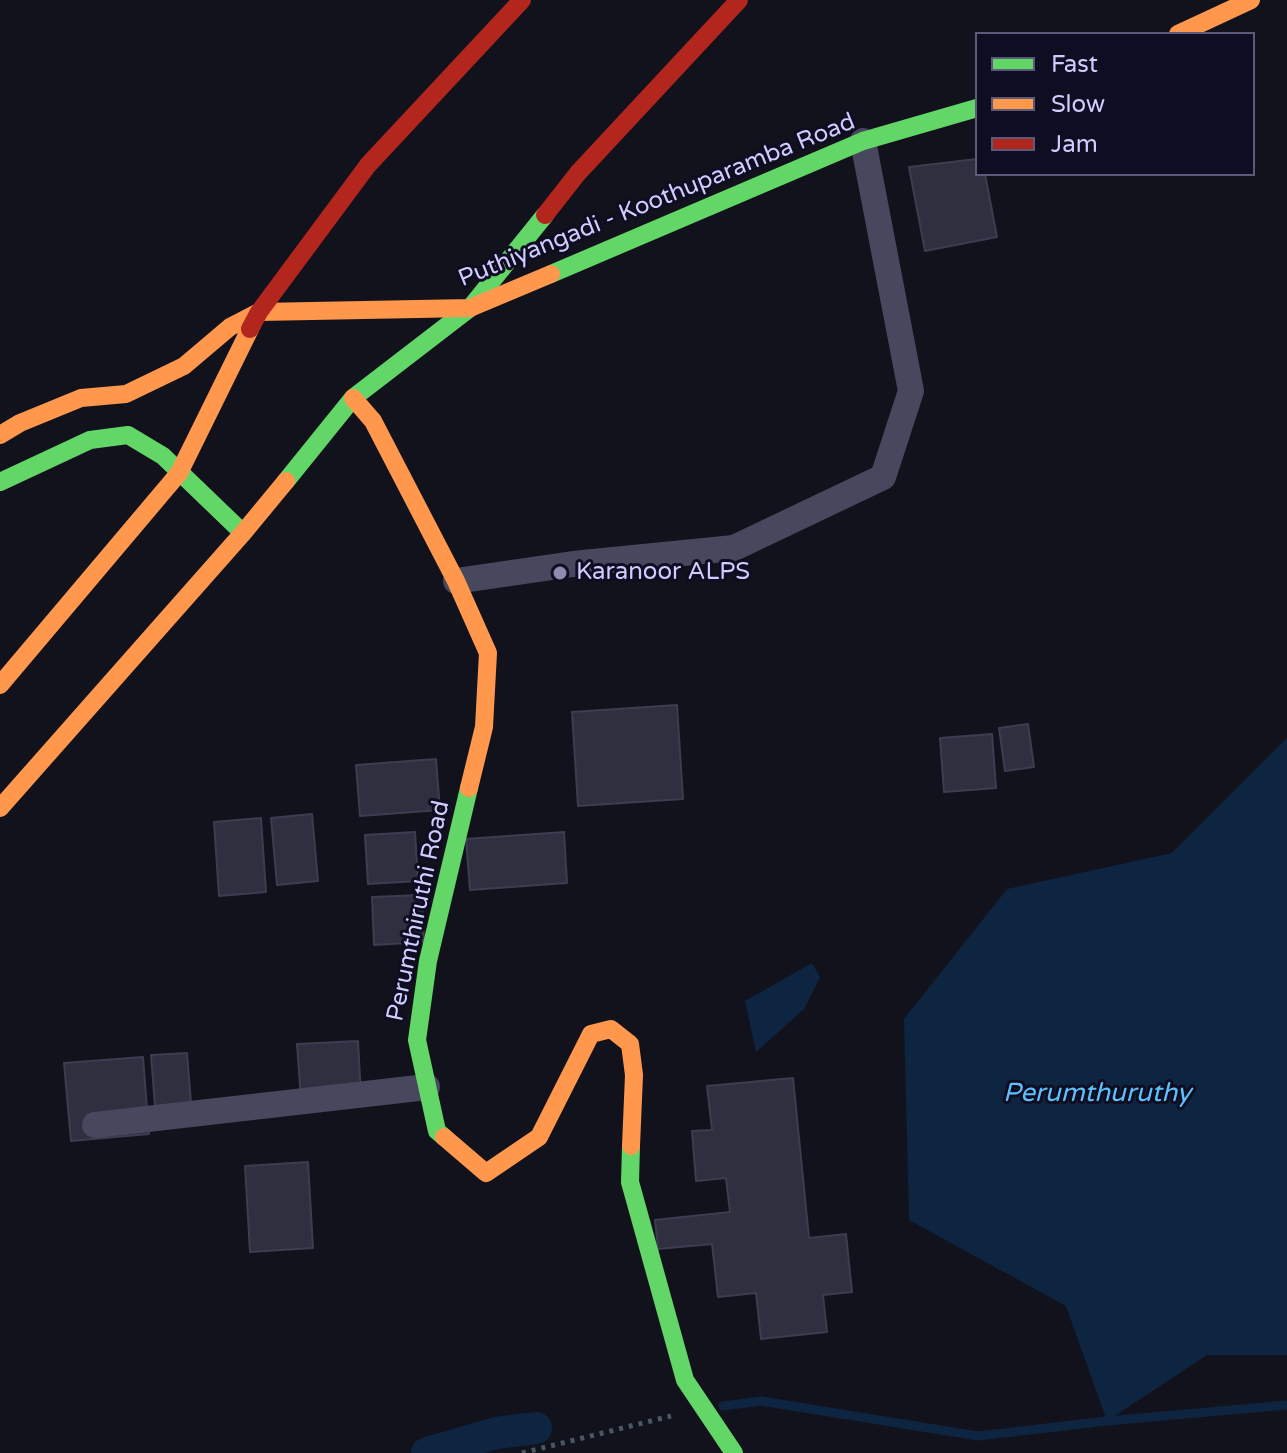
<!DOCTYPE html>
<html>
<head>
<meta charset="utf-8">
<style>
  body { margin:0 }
  #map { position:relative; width:1287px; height:1453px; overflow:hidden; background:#12121d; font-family:"Varela Round",sans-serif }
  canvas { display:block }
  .legend { position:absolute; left:975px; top:32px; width:280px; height:144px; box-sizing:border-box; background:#0f0d21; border:2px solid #5c5a79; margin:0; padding:10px 14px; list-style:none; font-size:24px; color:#cfcdfe }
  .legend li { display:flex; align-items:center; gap:16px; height:40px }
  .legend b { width:40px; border:2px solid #5c5a79 }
</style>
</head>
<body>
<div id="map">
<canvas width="1287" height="1453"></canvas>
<ul class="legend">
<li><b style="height:10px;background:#63d668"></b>Fast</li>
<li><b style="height:10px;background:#ff974d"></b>Slow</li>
<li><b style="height:10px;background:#b3261e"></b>Jam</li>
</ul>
</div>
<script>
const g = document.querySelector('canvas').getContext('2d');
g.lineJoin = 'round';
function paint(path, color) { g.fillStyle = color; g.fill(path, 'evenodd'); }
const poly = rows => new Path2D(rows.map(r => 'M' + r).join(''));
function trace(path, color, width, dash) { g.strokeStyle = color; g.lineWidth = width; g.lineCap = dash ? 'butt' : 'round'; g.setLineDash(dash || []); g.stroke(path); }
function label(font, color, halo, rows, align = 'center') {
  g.font = font + ' "Varela Round",sans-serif'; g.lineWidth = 6; g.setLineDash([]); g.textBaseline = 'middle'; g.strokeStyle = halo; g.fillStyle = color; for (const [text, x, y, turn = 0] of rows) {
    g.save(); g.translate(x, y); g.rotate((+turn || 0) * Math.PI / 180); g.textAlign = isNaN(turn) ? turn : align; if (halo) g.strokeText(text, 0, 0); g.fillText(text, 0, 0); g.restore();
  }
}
paint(poly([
  [1287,738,1287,1355,1207,1355,1107,1421,1066,1306,909,1220,904,1019,1007,889,1172,853],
  [812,963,820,977,804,1009,756,1052,745,1001]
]), '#0d2541');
trace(poly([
  [723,1406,761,1401,978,1436,1107,1421,1287,1405]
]), '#0d2541', 9);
trace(poly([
  [427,1453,496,1433,536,1428]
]), '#0d2541', 32);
const building = poly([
  [977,159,977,174,985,174,997,237,925,251,909,167,977,159],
  [677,705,683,799,578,806,572,712,677,705],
  [1028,724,1034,767,1005,771,999,728,1028,724],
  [992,734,996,788,944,792,940,738,992,734],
  [436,759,440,810,360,816,356,765,436,759],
  [312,814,318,881,277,885,271,818,312,814],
  [261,818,266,892,219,896,214,822,261,818],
  [415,832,418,881,368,884,365,835,415,832],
  [564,832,567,883,470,890,466,839,564,832],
  [422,895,424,942,374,945,372,897,422,895],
  [358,1041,361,1096,301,1100,297,1044,358,1041],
  [187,1053,191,1103,155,1106,151,1055,187,1053],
  [143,1057,149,1134,71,1141,64,1063,143,1057],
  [793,1078,809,1238,846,1234,852,1292,823,1295,827,1332,761,1339,756,1293,718,1297,712,1244,658,1249,655,1220,730,1212,726,1178,696,1181,692,1131,712,1130,707,1086,793,1078],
  [308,1162,313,1248,250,1252,245,1166,308,1162]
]);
paint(building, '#302f3f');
trace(building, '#3e3c50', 2);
trace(poly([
  [522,1453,671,1416]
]), '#485864', 5, [4, 6]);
trace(poly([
  [456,581,573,564,734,548,883,477,911,391,863,141],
  [95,1125,427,1087]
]), '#47485d', 26);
trace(poly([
  [551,274,863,141,977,108],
  [286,481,353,398,470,308,545,215],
  [0,482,90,440,128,435,163,456,243,533],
  [444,1137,437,1131,417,1040,428,961,469,788],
  [631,1146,630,1182,685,1380,734,1453]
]), '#63d668', 18);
trace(poly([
  [1178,34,1251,0],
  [353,398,373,421,456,581,488,653,484,727,469,788],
  [0,435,20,423,81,398,126,394,184,366,230,327,259,312,470,308,551,274],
  [0,685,179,473,250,329],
  [0,808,243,533,286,481],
  [444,1137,486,1173,539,1137,591,1034,611,1029,630,1044,634,1075,631,1146]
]), '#ff974d', 18);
trace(poly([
  [545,215,578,173,739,0],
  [250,329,259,312,368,165,522,0]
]), '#b3261e', 18);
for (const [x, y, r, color] of [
  [560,573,8,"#8d8caf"]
]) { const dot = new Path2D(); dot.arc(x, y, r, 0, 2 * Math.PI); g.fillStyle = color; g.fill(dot); trace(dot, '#0f0d21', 3); }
label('24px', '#cfcdfe', '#0f0d21', [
  ["Puthiyangadi - Koothuparamba Road",657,201,-22],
  ["Perumthiruthi Road",419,911,-78]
]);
label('24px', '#cfcdfe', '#0f0d21', [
  ["Karanoor ALPS",576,573]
], 'left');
label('italic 26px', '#5dc0fd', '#0f0d21', [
  ["Perumthuruthy",1097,1094]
]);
</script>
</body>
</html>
